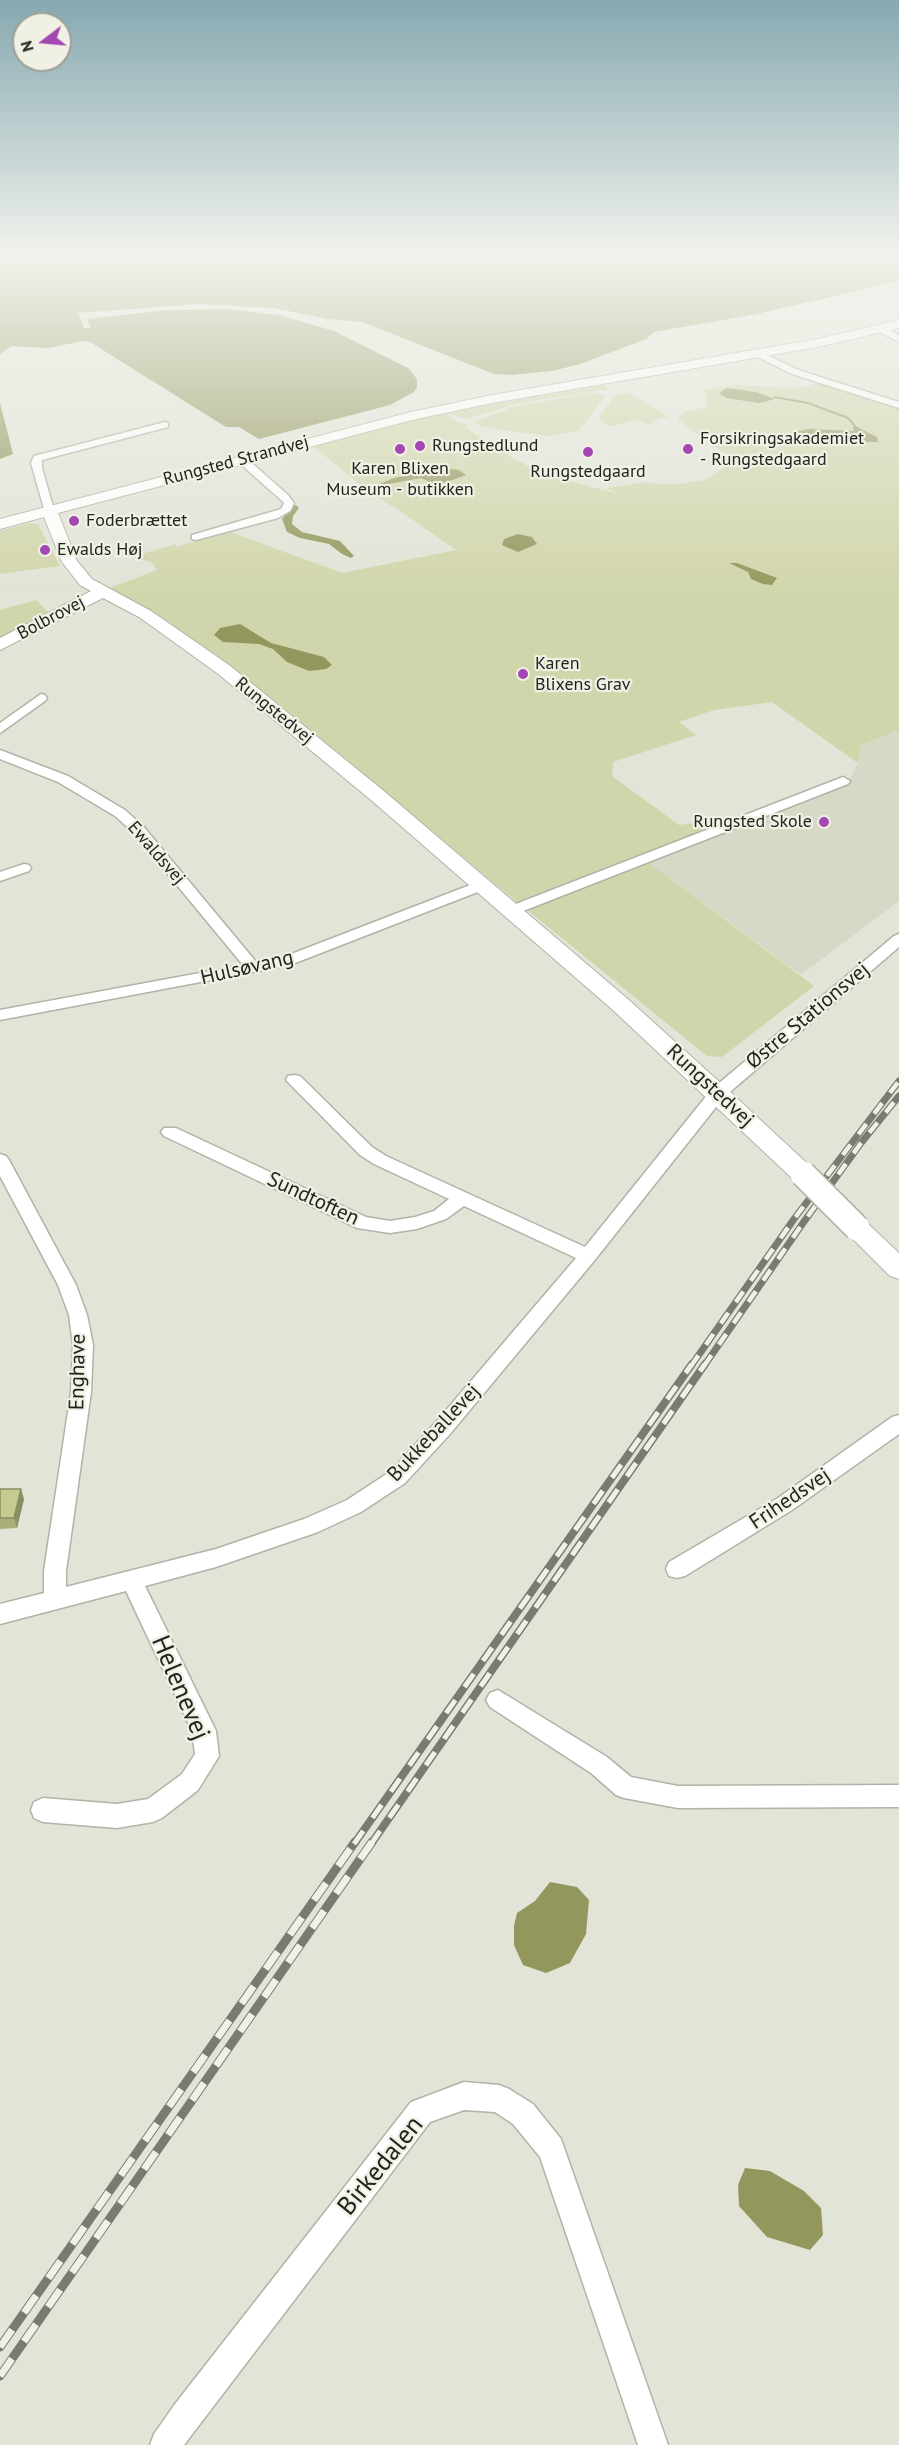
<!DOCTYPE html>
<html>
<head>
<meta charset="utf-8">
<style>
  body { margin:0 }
  #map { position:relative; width:899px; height:2445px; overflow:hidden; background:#e2e4d7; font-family:"PT Sans",sans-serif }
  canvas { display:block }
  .north { position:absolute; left:12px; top:12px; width:60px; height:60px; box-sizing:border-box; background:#f0f1e4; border:2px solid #9e9f95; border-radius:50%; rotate:254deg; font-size:16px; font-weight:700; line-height:24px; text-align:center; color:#23241f }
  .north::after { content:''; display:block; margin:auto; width:21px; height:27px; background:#a348b2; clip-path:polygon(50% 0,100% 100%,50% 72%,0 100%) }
</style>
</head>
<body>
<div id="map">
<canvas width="899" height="2445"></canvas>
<div class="north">N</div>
</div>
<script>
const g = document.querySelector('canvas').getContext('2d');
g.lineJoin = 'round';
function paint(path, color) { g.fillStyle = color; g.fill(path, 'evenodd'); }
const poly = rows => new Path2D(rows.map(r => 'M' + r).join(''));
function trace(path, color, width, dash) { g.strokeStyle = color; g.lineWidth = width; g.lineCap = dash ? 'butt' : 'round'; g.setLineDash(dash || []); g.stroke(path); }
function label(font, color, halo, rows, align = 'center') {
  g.font = font + ' "PT Sans",sans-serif'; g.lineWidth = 4.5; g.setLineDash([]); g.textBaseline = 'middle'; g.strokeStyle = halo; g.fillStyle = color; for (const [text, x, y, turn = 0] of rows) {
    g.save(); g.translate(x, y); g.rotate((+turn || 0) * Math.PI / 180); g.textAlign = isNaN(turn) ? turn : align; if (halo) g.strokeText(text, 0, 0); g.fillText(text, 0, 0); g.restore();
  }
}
paint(poly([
  [899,730,899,901,801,975,649,863,849,781,858,763,861,745]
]), '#d7d9c6');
paint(poly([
  [820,382,899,406,899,730,861,745,858,763,772,702,714,710,679,722,696,735,613,762,612,776,679,825,743,816,517,902,280,705,205,648,110,588,157,570,151,562,131,557,176,544,176,547,228,531,342,573,456,550,406,515,365,489,312,445,448,412,604,385,610,389,520,403,466,419,445,413,456,421,469,425,464,426,489,444,540,473,622,495,606,488,639,483,680,484,705,480,735,461,677,419,684,412,708,407,705,390,736,385,791,388,806,387],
  [589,393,606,395,579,431,549,436,482,427,475,422,512,407],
  [629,393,669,417,659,418,651,425,635,420,614,426,609,426,598,418,616,395],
  [29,523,38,524,60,566,0,574,0,531],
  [36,600,51,615,0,642,0,610],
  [649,863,814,986,722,1057,707,1056,526,909]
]), '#d1d5ab');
paint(poly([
  [0,254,899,254,899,281,757,314,654,332,646,339,580,364,552,371,512,375,494,374,362,322,327,319,274,308,199,304,78,313,84,328,89,328,91,327,87,319,166,310,228,309,279,315,334,331,408,368,417,379,417,387,414,392,390,405,259,439,239,427,226,427,90,342,83,341,48,348,11,346,0,354],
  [727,388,756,392,775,399,759,403,726,398,719,393],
  [0,403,13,454,0,459],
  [855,426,877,437,878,442,814,443,797,435,798,431,810,429,854,431,853,427],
  [443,468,459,470,466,475,447,482,434,484,421,478,372,487,394,478],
  [296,505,299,508,293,516,292,524,302,532,340,541,354,556,351,558,342,554,329,544,300,538,287,532,282,519,293,506],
  [518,534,532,537,537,544,518,552,502,545,504,539],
  [729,563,737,563,777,578,772,585,763,584,751,579,748,572],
  [240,624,271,643,324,657,332,665,326,669,309,671,287,662,273,649,259,644,223,642,214,635,220,628],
  [550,1882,577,1887,589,1900,586,1934,570,1963,546,1973,523,1965,514,1945,514,1926,517,1913,535,1901],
  [745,2168,770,2171,804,2191,821,2208,823,2235,810,2250,767,2237,739,2206,738,2185]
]), '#93975d');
trace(poly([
  [774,397,808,403,848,418,855,426]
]), '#93975d', 2);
const street = poly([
  [878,327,884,327,899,335,899,342,878,331,878,327],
  [759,351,798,370,899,402,899,408,792,374,756,356,756,352,759,351],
  [165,422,168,423,168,427,42,460,42,468,54,510,45,512,31,463,34,456,165,422],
  [237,457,245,457,288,495,294,503,290,511,278,518,196,540,192,539,192,535,281,509,284,503,280,499,237,461,237,457],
  [41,694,45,695,47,698,45,701,0,733,0,723,41,694],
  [0,750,68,776,125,810,143,826,257,963,281,958,478,882,483,881,490,885,488,888,290,965,0,1020,0,1010,243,965,133,832,115,816,58,782,0,759,0,750],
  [843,777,850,781,848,784,518,913,508,913,506,910,508,907,843,777],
  [24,864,29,865,31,868,29,871,0,881,0,872,24,864],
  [899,934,899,947,724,1097,594,1261,450,1434,405,1483,361,1512,318,1532,216,1567,145,1586,216,1731,219,1756,198,1790,162,1818,153,1822,117,1828,43,1822,34,1818,31,1810,34,1802,43,1798,117,1804,148,1799,182,1774,195,1754,192,1731,126,1591,0,1624,0,1604,44,1593,44,1571,71,1392,73,1345,69,1315,58,1285,0,1176,0,1154,6,1156,9,1160,76,1285,87,1315,93,1345,91,1392,66,1571,66,1587,216,1549,304,1519,347,1500,391,1471,436,1422,576,1258,464,1206,446,1219,417,1229,390,1233,357,1228,164,1136,161,1132,164,1128,176,1128,366,1217,390,1221,415,1217,434,1211,449,1199,374,1164,360,1155,286,1080,288,1076,294,1075,300,1076,372,1147,386,1156,585,1247,712,1089,894,936,899,934],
  [899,1415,899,1434,792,1510,685,1576,677,1578,669,1576,666,1569,669,1562,778,1498,892,1417,899,1415],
  [498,1690,607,1757,631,1777,678,1786,899,1785,899,1807,678,1808,624,1798,616,1795,591,1773,490,1707,486,1700,490,1693,498,1690],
  [464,2082,499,2085,509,2089,533,2104,561,2139,668,2445,638,2445,540,2157,513,2124,495,2112,464,2110,430,2122,184,2445,150,2445,154,2434,175,2404,411,2102,464,2082]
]);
const secondary = poly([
  [899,320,899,328,818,347,492,403,412,420,58,513,77,561,92,579,151,611,229,665,385,792,630,1001,726,1088,812,1168,815,1174,812,1180,803,1183,794,1180,614,1011,371,800,217,673,139,617,103,598,0,650,0,638,91,591,80,585,62,562,44,517,0,529,0,519,411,412,492,395,818,339,899,320],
  [857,1219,866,1222,899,1253,899,1279,890,1276,848,1234,844,1228,848,1222,857,1219]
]);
trace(street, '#b1b3a7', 3);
trace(secondary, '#b1b3a7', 2);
paint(street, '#fff');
paint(secondary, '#fff');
const railFar2 = poly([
  [691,1366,794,1219,899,1081],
  [704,1366,803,1223,861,1143,899,1096]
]);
const railFar1 = poly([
  [354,1844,692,1364],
  [371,1844,705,1364]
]);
const rail = poly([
  [0,2347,355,1842],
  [0,2376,372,1842]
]);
trace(railFar2, '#797b72', 7);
trace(railFar1, '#797b72', 8);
trace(rail, '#797b72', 9);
trace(railFar2, '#f0f1e4', 4.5, [13]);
trace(railFar1, '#f0f1e4', 5, [16]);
trace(rail, '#f0f1e4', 7, [21]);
const secondaryBridge = poly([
  [803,1174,857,1228]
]);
trace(secondaryBridge, '#b1b3a7', 28, []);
trace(secondaryBridge, '#fff', 25);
paint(poly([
  [0,1489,24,1499,17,1528,0,1529]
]), '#aaaf7a');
paint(poly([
  [21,1489,24,1499,17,1528,14,1518]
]), '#8b8e63');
const building = poly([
  [0,1489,21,1489,14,1518,0,1518,0,1489]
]);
paint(building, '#c6cb8e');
trace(building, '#8b8e63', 1.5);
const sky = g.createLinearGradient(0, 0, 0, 597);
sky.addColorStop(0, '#86a8b0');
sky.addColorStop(0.43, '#f2f3ed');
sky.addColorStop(1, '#f2f3ed00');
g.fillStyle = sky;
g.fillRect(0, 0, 899, 597);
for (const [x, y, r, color] of [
  [420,446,6,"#a348b2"],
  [400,449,6,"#a348b2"],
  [688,449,6,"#a348b2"],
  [588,452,6,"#a348b2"],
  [74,521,6,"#a348b2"],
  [45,550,6,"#a348b2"],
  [523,674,6,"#a348b2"],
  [824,822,6,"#a348b2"]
]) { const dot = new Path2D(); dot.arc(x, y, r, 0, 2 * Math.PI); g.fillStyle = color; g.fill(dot); trace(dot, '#f0f1e4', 2); }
label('18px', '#23241f', '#f0f1e4', [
  ["Forsikringsakademiet",700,439],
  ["- Rungstedgaard",700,460],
  ["Rungstedlund",432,446],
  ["Karen Blixen",400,469,"center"],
  ["Museum - butikken",400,490,"center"],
  ["Rungstedgaard",588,472,"center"],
  ["Foderbrættet",86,521],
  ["Ewalds Høj",57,550],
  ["Karen",535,664],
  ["Blixens Grav",535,685],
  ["Rungsted Skole",812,822,"right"]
], 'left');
label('18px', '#23241f', '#f0f1e4', [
  ["Rungsted Strandvej",236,461,-15],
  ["Bolbrovej",51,618,-28],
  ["Rungstedvej",274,711,39],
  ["Ewaldsvej",156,853,49]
]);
label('21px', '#23241f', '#f0f1e4', [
  ["Hulsøvang",247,968,-13],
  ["Østre Stationsvej",808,1016,-40],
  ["Rungstedvej",710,1086,43],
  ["Sundtoften",313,1199,25],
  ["Enghave",78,1372,-89],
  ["Bukkeballevej",434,1433,-47],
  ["Frihedsvej",790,1499,-34]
]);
label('26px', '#23241f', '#f0f1e4', [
  ["Helenevej",180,1688,67],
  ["Birkedalen",381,2166,-51]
]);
</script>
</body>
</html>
